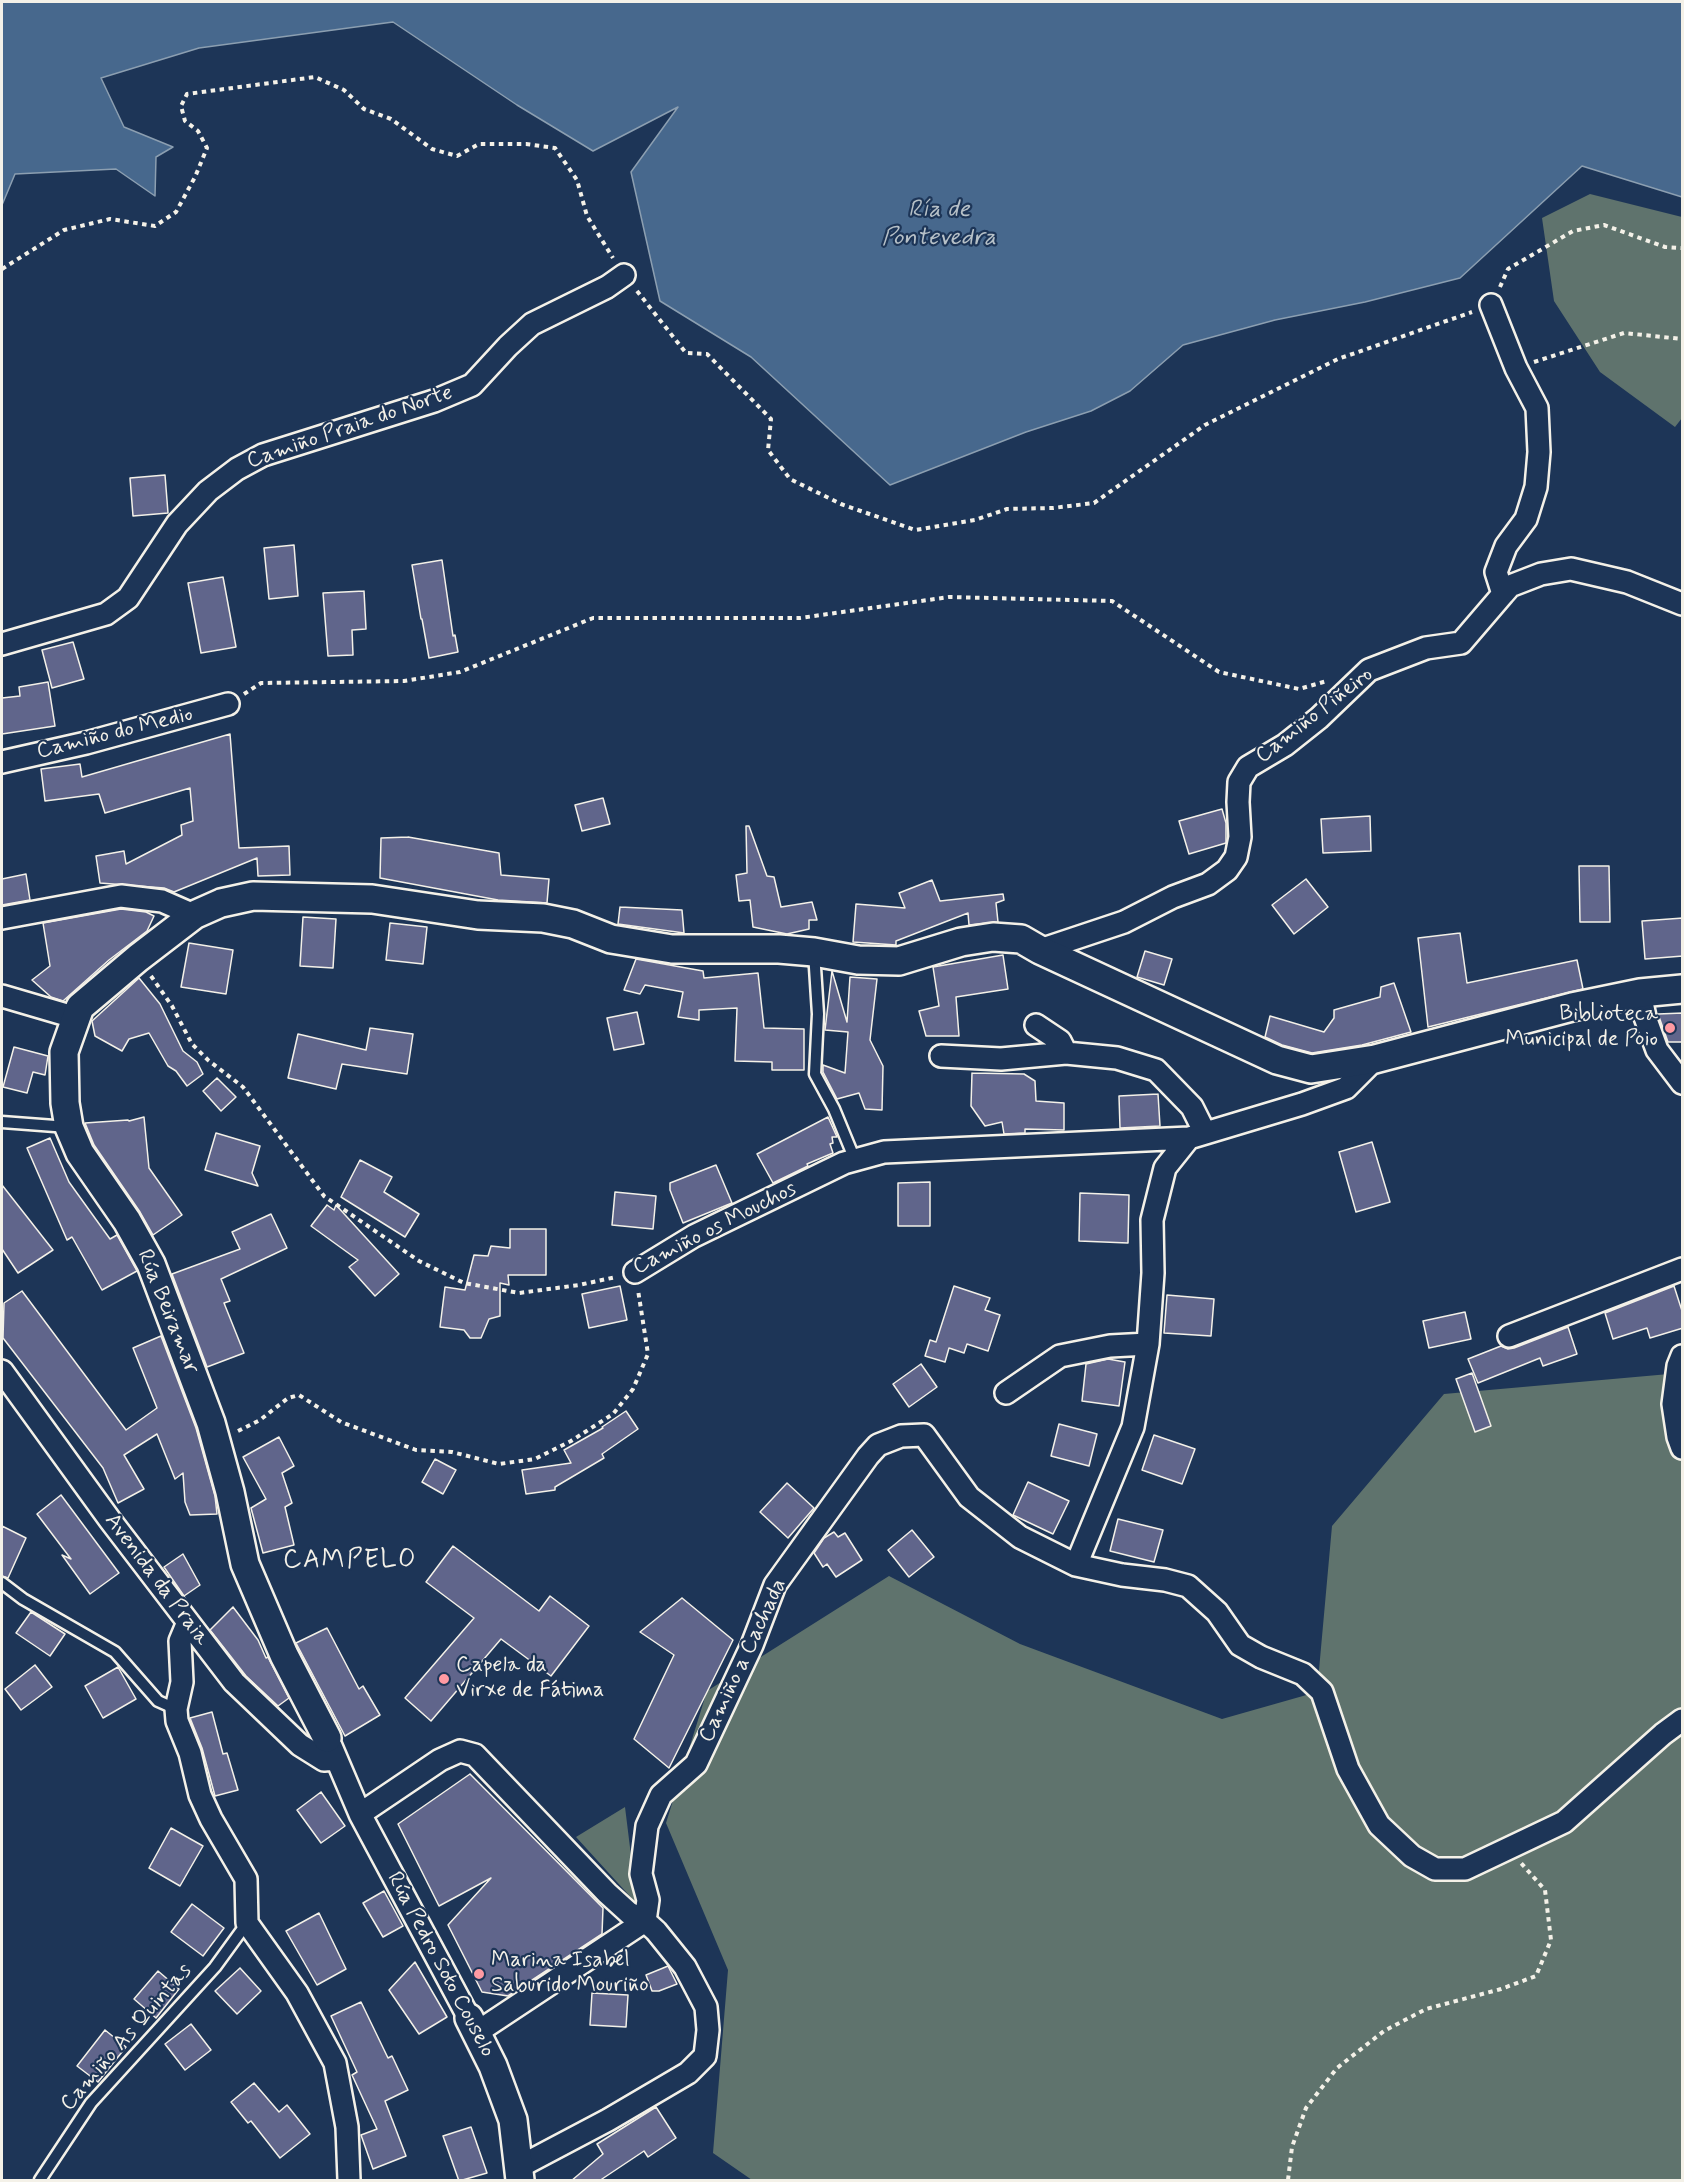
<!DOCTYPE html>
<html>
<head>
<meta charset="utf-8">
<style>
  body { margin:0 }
  #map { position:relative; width:1684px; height:2182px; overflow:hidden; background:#1d3557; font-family:Mynerve,sans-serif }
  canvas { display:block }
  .frame { position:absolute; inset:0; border:3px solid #f4f1e8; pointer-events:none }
</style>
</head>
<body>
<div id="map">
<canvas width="1684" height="2182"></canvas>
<div class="frame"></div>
</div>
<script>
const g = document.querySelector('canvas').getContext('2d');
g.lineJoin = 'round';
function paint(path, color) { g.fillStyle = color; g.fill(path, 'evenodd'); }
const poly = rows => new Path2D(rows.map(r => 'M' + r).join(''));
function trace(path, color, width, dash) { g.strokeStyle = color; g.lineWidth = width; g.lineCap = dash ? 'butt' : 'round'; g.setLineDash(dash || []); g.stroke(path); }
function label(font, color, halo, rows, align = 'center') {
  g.font = font + ' Mynerve,sans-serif'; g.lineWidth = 4.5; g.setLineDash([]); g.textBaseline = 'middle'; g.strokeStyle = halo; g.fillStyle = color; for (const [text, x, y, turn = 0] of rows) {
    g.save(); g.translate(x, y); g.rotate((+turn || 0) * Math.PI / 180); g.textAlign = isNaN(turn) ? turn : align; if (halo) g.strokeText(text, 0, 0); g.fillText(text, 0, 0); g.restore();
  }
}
paint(poly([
  [1590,194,1682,217,1682,418,1675,427,1600,372,1554,301,1542,218],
  [1669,1374,1682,1385,1682,2180,752,2180,713,2153,728,1970,666,1823,707,1691,889,1576,1020,1644,1222,1719,1317,1692,1332,1526,1444,1394],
  [625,1807,637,1904,576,1837]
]), '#5f736d');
const water = poly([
  [2,2,1682,2,1682,197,1582,166,1460,278,1365,302,1275,320,1183,345,1130,391,1091,411,1026,432,890,485,751,357,660,301,631,172,678,107,593,151,517,105,393,22,199,48,101,78,124,127,173,147,156,157,155,196,116,169,15,174,2,205,2,2]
]);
paint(water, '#47688d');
trace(water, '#8c9fb1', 1.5);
const building = poly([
  [165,475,168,513,133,516,130,478,165,475],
  [294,545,298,596,269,599,264,548,294,545],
  [442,560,453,636,455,635,458,652,429,658,422,619,421,619,412,565,442,560],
  [223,577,236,647,201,653,188,583,223,577],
  [364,591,366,629,352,630,353,655,328,656,323,593,364,591],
  [73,642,84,679,52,688,42,650,73,642],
  [48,682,55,726,2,734,2,698,20,696,19,687,48,682],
  [230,734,239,848,289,846,290,875,258,876,257,858,174,892,164,888,100,883,96,856,124,851,126,864,182,835,181,825,193,821,190,788,105,813,99,794,45,801,41,769,80,764,82,777,230,734],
  [603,798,610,824,582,831,575,805,603,798],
  [1222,809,1226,823,1226,843,1189,854,1179,821,1222,809],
  [1370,816,1371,851,1323,853,1321,819,1370,816],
  [746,826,749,826,767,876,774,877,781,907,812,902,817,920,809,920,809,929,787,934,753,927,750,900,739,901,736,875,747,873,746,826],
  [408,837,499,853,501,875,549,879,547,903,498,900,380,878,381,838,408,837],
  [1579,866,1609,866,1610,922,1580,922,1579,866],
  [26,874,30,900,2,905,2,879,26,874],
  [1306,879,1328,907,1294,934,1272,905,1306,879],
  [932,880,940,901,1003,894,1004,900,996,903,998,922,969,925,968,913,896,941,896,945,853,942,856,904,905,908,899,893,932,880],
  [620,907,682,910,684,933,618,924,620,907],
  [121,909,146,912,154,916,147,931,109,960,63,1001,51,997,32,980,50,966,43,923,121,909],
  [303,917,336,919,333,968,300,966,303,917],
  [1683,918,1683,956,1645,959,1642,921,1683,918],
  [390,923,427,927,423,964,386,960,390,923],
  [1460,933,1467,983,1577,960,1583,989,1428,1027,1418,938,1460,933],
  [189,943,233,950,226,994,181,987,189,943],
  [1145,951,1172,959,1164,985,1137,977,1145,951],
  [1003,955,1008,989,956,997,959,1036,926,1036,919,1011,939,1006,933,967,1003,955],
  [636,959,703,971,704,978,758,973,764,1028,804,1029,804,1070,772,1070,772,1062,735,1061,737,1008,699,1010,699,1020,678,1017,683,992,645,985,640,994,624,990,636,959],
  [832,971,847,1022,850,977,877,979,870,1040,883,1066,882,1110,865,1109,859,1093,837,1099,823,1072,823,1065,845,1073,848,1032,825,1030,832,971],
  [139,978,160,1004,183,1051,197,1062,203,1074,187,1086,176,1071,168,1066,149,1033,129,1039,122,1051,95,1036,92,1021,139,978],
  [1394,983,1411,1032,1362,1045,1312,1053,1282,1045,1265,1037,1270,1016,1324,1032,1334,1018,1334,1010,1380,997,1381,987,1394,983],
  [637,1012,644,1044,614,1050,607,1018,637,1012],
  [1683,1013,1683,1042,1668,1042,1658,1014,1683,1013],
  [370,1028,413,1034,407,1074,342,1064,336,1089,288,1078,298,1034,366,1050,370,1028],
  [14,1047,48,1056,45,1075,33,1072,27,1093,3,1087,14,1047],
  [972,1073,1024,1074,1035,1081,1036,1101,1064,1103,1064,1130,1025,1129,1025,1133,1004,1134,1002,1122,985,1126,971,1106,972,1073],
  [217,1078,236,1097,221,1111,203,1091,217,1078],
  [1158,1094,1160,1126,1120,1128,1119,1096,1158,1094],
  [144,1117,149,1168,182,1215,153,1235,140,1212,94,1145,85,1123,128,1120,129,1121,144,1117],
  [828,1117,837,1137,832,1137,833,1143,830,1144,833,1153,807,1164,808,1166,773,1183,757,1154,828,1117],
  [216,1133,260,1146,252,1173,258,1186,205,1170,216,1133],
  [50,1138,69,1182,110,1239,117,1235,137,1271,102,1290,72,1237,67,1240,27,1148,50,1138],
  [1372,1142,1390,1202,1356,1212,1339,1152,1372,1142],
  [360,1160,392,1177,384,1192,419,1214,405,1237,341,1197,360,1160],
  [716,1165,732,1203,683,1223,670,1190,670,1183,716,1165],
  [930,1182,930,1226,898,1226,898,1183,930,1182],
  [2,1185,53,1250,18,1273,2,1249,2,1185],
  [615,1192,656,1196,653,1229,612,1225,615,1192],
  [1080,1193,1129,1195,1128,1243,1079,1241,1080,1193],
  [327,1205,334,1210,336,1205,399,1274,375,1296,349,1267,358,1260,311,1226,327,1205],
  [271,1214,287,1248,221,1279,230,1301,224,1303,244,1353,207,1367,172,1274,240,1249,232,1232,271,1214],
  [510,1229,546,1229,546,1275,508,1275,509,1285,500,1283,500,1316,489,1319,481,1338,470,1338,464,1330,440,1327,445,1287,465,1290,474,1255,488,1256,491,1246,510,1248,510,1229],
  [620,1286,627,1320,589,1328,582,1294,620,1286],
  [954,1286,990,1298,985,1310,1000,1315,988,1351,967,1344,964,1353,949,1348,945,1362,925,1356,930,1340,936,1342,954,1286],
  [1674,1286,1683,1314,1683,1328,1650,1338,1647,1328,1613,1339,1605,1313,1674,1286],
  [22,1291,126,1430,157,1408,133,1348,161,1336,196,1428,215,1496,217,1514,190,1515,185,1502,183,1473,175,1479,157,1434,124,1455,144,1489,118,1503,103,1468,3,1338,4,1303,22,1291],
  [1167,1295,1214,1299,1211,1336,1164,1333,1167,1295],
  [1465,1312,1471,1339,1429,1348,1423,1321,1465,1312],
  [1568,1327,1577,1354,1543,1366,1540,1358,1478,1383,1468,1359,1501,1346,1508,1349,1514,1348,1568,1327],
  [1108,1359,1125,1362,1119,1406,1082,1401,1086,1364,1108,1359],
  [921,1364,937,1387,909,1407,893,1384,921,1364],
  [1472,1373,1491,1426,1475,1432,1456,1379,1472,1373],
  [626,1411,638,1429,602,1454,604,1458,555,1487,555,1490,526,1494,522,1470,571,1463,564,1450,603,1428,602,1427,626,1411],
  [1059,1424,1097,1434,1089,1466,1051,1456,1059,1424],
  [1154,1435,1195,1449,1182,1484,1142,1470,1154,1435],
  [279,1437,294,1466,282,1473,292,1503,285,1507,294,1545,263,1553,251,1508,266,1499,243,1457,279,1437],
  [435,1459,456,1470,443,1494,422,1482,435,1459],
  [1028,1482,1069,1501,1053,1534,1013,1515,1028,1482],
  [787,1483,814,1508,788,1538,760,1512,787,1483],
  [61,1495,119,1573,90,1594,62,1555,71,1559,37,1514,61,1495],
  [1118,1519,1163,1530,1154,1562,1110,1551,1118,1519],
  [2,1526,26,1538,8,1578,2,1576,2,1526],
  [912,1530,934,1557,909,1577,888,1550,912,1530],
  [834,1532,838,1537,845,1533,862,1560,836,1577,827,1564,823,1567,814,1553,824,1538,834,1532],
  [453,1546,539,1611,550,1596,589,1626,551,1676,501,1639,431,1721,405,1698,474,1618,426,1582,453,1546],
  [183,1554,200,1585,184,1596,164,1567,183,1554],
  [682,1598,733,1640,669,1768,634,1739,674,1655,640,1632,682,1598],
  [233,1607,258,1640,266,1658,268,1657,289,1698,278,1706,246,1676,210,1630,233,1607],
  [31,1612,65,1634,50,1656,16,1633,31,1612],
  [327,1628,359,1689,363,1686,380,1715,345,1736,296,1643,327,1628],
  [35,1665,52,1687,21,1710,5,1689,35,1665],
  [118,1667,136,1699,103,1718,85,1686,118,1667],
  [212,1712,223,1754,227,1753,238,1790,215,1796,202,1748,190,1718,212,1712],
  [470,1774,603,1908,602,1934,508,1996,482,1992,448,1925,491,1878,439,1906,398,1824,470,1774],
  [321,1792,345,1826,321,1843,297,1810,321,1792],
  [171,1828,203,1846,180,1886,149,1868,171,1828],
  [384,1891,403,1926,383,1937,363,1903,384,1891],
  [192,1904,224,1928,203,1956,171,1932,192,1904],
  [319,1913,346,1969,317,1985,286,1931,319,1913],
  [415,1962,447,2017,419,2034,389,1990,415,1962],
  [668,1966,677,1984,659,1991,652,1991,646,1975,668,1966],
  [240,1968,261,1991,237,2014,215,1991,240,1968],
  [158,1971,179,1989,156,2018,134,1999,158,1971],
  [592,1993,628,1995,626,2027,590,2025,592,1993],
  [361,2002,388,2058,392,2056,408,2090,385,2101,406,2156,373,2169,361,2135,377,2129,352,2075,357,2072,331,2016,361,2002],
  [191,2024,211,2050,185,2070,165,2044,191,2024],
  [105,2030,126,2047,98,2082,77,2066,105,2030],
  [254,2083,279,2112,287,2105,310,2134,280,2158,251,2121,248,2123,231,2102,254,2083],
  [656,2107,676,2138,648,2157,644,2151,599,2181,571,2181,603,2154,597,2144,656,2107],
  [471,2127,487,2173,459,2181,443,2136,471,2127]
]);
paint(building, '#60658b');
trace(building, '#f4f1e8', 1.5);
const service = poly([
  [814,952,818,1014,815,1074,834,1109,855,1160],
  [2,1122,68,1127],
  [2,1583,23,1599,115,1652,158,1701,176,1709],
  [40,2180,91,2103,215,1967,247,1923]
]);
const minor = poly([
  [1503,594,1510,586,1541,574,1571,569,1627,582,1682,604],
  [2,644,106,614,128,598,177,524,208,491,237,469,263,455,434,401,472,385,508,346,532,324,607,287,624,275],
  [2,762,86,743,228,704],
  [2,918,121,896,162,901,194,915],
  [1040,950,1124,922,1173,897,1208,884,1227,870,1236,857,1240,837,1238,802,1239,782,1248,767,1285,745,1319,718,1369,670,1426,648,1461,643,1503,594,1496,572,1506,546,1526,519,1536,487,1539,452,1537,408,1516,368,1491,305],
  [1640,993,1645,1017,1657,1050,1682,1083],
  [2,996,77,1018],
  [1036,1025,1060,1041,1066,1053],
  [941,1056,1001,1059,1066,1053,1117,1058,1156,1070,1192,1107,1205,1133],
  [635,1272,694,1236,844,1163,884,1152,1189,1138,1302,1104,1346,1088,1375,1059],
  [1509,1336,1682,1269],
  [1682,1356,1678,1366,1673,1404,1678,1437,1682,1448],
  [2,1371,110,1520,234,1682,300,1745,324,1760,336,1759],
  [1006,1393,1060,1356,1110,1346,1148,1344],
  [1076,1565,1133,1427,1148,1344,1153,1273,1152,1220,1165,1168,1189,1138],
  [188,1622,180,1641,182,1682,176,1709,177,1721,190,1753,200,1795,211,1819,246,1879,247,1923,297,1993,335,2063,347,2127,349,2180],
  [331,1746,360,1814,469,2018],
  [360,1814,440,1760,460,1751,475,1755,607,1893,629,1913,645,1921,656,1931,685,1967,706,2007,708,2030,705,2056,688,2073,608,2120,519,2167],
  [645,1921,648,1900,641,1874,647,1826,661,1795,696,1764,752,1645,775,1585,868,1456,878,1445,901,1436,924,1435,969,1497,1020,1537,1076,1565,1122,1575,1165,1580,1188,1586,1217,1612,1240,1645,1261,1657,1303,1674,1322,1692,1348,1769,1379,1825,1412,1856,1435,1869,1465,1869,1564,1822,1663,1734,1682,1720],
  [476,2033,645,1921]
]);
const tertiary = poly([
  [327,1738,284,1655,245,1564,230,1492,211,1423,151,1264,127,1221,80,1153,69,1127,65,1103,64,1052,80,1007,138,958,194,915,221,903,253,896,372,899,478,915,543,918,573,924,611,939,672,949,779,949,814,952,858,960,899,961,961,942,993,937,1021,939,1040,950,1277,1060,1311,1069,1375,1059,1572,1007,1640,993,1682,989],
  [469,2018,493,2066,513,2120,520,2180]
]);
trace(service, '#f4f1e8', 15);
trace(minor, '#f4f1e8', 26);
trace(tertiary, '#f4f1e8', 32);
trace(poly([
  [2,269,64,230,110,219,155,226,176,212,195,177,207,148,198,131,185,121,181,106,187,94,315,77,344,90,364,109,391,119,432,149,457,156,479,144,526,144,555,148,577,180,587,216,613,258],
  [1500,287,1508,269,1573,231,1604,225,1665,247,1682,248],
  [637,291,686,353,707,354,771,419,768,450,790,479,841,504,915,530,975,520,1007,509,1053,508,1094,503,1205,425,1338,359,1472,312],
  [1534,362,1624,333,1682,339],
  [244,694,261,683,404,681,460,672,593,618,800,618,949,597,1112,601,1219,672,1299,689,1327,681],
  [151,976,172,1006,192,1044,208,1060,243,1087,324,1196,419,1261,464,1283,519,1293,579,1285,616,1277],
  [238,1431,260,1420,288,1398,299,1395,341,1422,416,1450,452,1452,499,1464,535,1459,571,1441,613,1414,633,1389,648,1354,638,1290],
  [1288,2180,1292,2147,1306,2108,1337,2068,1384,2031,1426,2009,1501,1989,1536,1976,1551,1940,1545,1890,1521,1863]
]), '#f4f1e8', 4, [4.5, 4.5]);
trace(service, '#1d3557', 10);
trace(minor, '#1d3557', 21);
trace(tertiary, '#1d3557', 27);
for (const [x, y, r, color] of [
  [1670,1028,6,"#ff9aa2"],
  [444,1679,6,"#ff9aa2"],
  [479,1974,6,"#ff9aa2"]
]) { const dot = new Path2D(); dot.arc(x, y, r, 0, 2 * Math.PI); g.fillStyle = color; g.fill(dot); trace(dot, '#1d3557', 2); }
label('22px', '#f4f1e8', '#1d3557', [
  ["Camiño Praia do Norte",350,428,-19],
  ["Camiño Piñeiro",1315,716,-38],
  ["Camiño do Medio",115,734,-14],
  ["Camiño os Mouchos",715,1229,-27],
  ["Rúa Beiramar",167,1312,68],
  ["Avenida da Praia",156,1580,53],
  ["Camiño a Cachada",744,1661,-65],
  ["Rúa Pedro Soto Couselo",440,1965,62],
  ["Camiño As Quintas",127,2038,-49]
]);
label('22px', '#f4f1e8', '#1d3557', [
  ["Biblioteca",1658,1015,"right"],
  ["Municipal de Poio",1658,1040,"right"],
  ["Capela da",456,1666],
  ["Virxe de Fátima",456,1691],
  ["Marina Isabel",491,1961],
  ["Saburido Mouriño",491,1986]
], 'left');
label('italic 24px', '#b7c1c8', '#1d3557', [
  ["Ría de",939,211],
  ["Pontevedra",939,239]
]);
g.letterSpacing = '1.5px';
label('26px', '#f4f1e8', '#1d3557', [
  ["CAMPELO",350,1562]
]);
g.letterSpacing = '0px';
</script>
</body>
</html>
